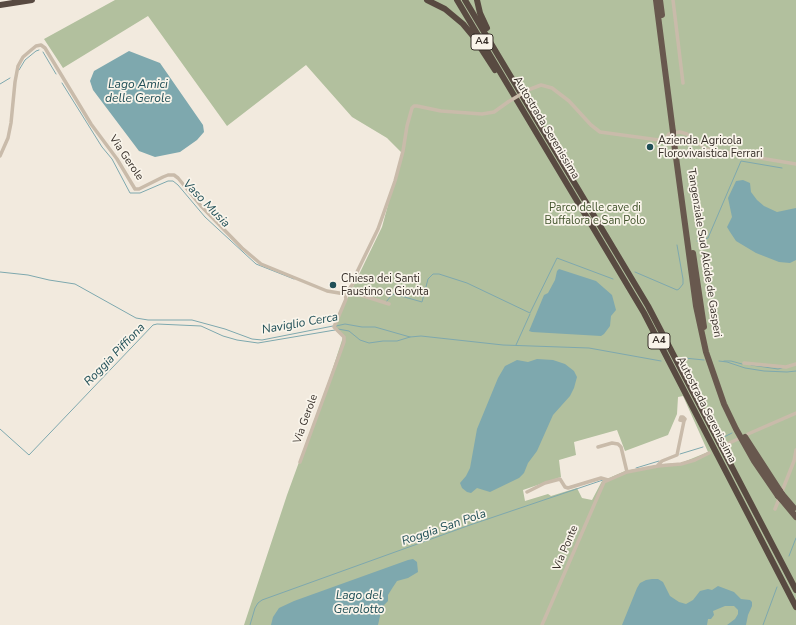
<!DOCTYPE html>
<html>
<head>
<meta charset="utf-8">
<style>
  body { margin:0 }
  canvas { display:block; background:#f2eade }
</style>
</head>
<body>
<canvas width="796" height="625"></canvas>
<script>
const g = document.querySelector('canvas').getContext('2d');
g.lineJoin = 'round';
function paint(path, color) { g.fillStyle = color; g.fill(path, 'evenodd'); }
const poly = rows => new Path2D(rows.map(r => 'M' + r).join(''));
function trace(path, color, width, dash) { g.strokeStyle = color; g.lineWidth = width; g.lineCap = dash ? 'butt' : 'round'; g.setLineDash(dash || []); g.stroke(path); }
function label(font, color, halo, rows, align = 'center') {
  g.font = font + ' "Nunito Sans",sans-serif'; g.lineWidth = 3.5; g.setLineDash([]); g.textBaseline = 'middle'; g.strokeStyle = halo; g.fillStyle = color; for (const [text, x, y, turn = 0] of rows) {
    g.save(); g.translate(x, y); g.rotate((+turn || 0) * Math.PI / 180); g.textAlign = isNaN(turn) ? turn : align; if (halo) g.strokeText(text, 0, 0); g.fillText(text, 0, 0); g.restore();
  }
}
paint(poly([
  [115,0,796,0,796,625,244,625,287,495,330,377,343,337,335,328,335,324,382,227,402,153,387,138,352,117,306,65,227,126,148,16,63,68,44,39],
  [683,396,708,452,681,463,663,464,625,471,602,481,592,500,582,498,577,488,551,496,548,494,525,501,523,490,561,477,559,460,576,455,574,442,617,430,625,451,668,435,677,414,678,397]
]), '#b2c09e');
paint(poly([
  [129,51,160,63,203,125,204,132,197,140,180,152,155,157,139,151,93,90,90,81,94,71],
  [743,180,750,183,751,192,757,200,764,206,777,212,796,208,796,260,790,263,779,262,756,253,736,241,730,232,727,227,732,217,728,198,736,181],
  [559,269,596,281,612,295,616,310,611,316,610,326,604,334,601,336,532,332,529,331,544,295,548,293,555,280,557,271],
  [537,359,553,360,565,364,574,371,577,377,574,388,570,396,553,415,537,451,528,463,524,473,519,478,490,492,477,488,471,493,467,492,462,488,460,483,466,476,470,468,477,429,498,378,505,366,517,360,528,362],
  [413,559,417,562,418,572,408,578,397,581,393,587,388,595,388,601,382,607,378,625,271,625,273,617,279,608,294,601,408,560],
  [652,579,658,579,663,582,670,596,679,602,686,604,693,600,700,591,708,589,712,590,718,586,734,592,741,599,750,600,752,602,752,606,748,615,746,625,727,625,735,619,738,614,738,610,734,606,725,606,713,611,714,615,711,619,708,619,707,625,622,625,637,588,640,583,646,580]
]), '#7ea8ae');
trace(poly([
  [43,52,56,74],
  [19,70,25,60,36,51,39,50],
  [62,83,102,147,112,159,130,193,140,193,168,181,173,181,178,185,205,217,256,264,294,279],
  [0,84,10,78],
  [697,241,708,238,741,161,782,168],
  [0,272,28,275,49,280,75,284,136,318,148,320,192,320,225,329,252,339,262,340,333,326],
  [635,272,677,290,679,289,683,284,683,279,677,245],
  [355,291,372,297],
  [386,302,391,296,394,294,422,302,428,279,433,274,439,274,467,283,530,313,557,258,613,279],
  [336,326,345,324,362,327,375,327,410,337,421,336,503,345,589,348,661,361],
  [338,329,349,331,360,340,369,343,383,341,397,341,410,337],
  [516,345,530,314],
  [684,358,704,360],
  [719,361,727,362,745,368,764,371,787,372,796,371],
  [724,361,731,361,742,364],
  [751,365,778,369,782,368],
  [0,429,29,455,153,325,157,324,201,326,223,336,237,340,258,343,335,330],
  [724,437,732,433],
  [680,454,703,447],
  [636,468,659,461],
  [789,556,796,538],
  [250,625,255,608,258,603,262,600,470,525,603,480],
  [763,625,777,587]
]), '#7ea8ae', 1);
trace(poly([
  [673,0,683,83],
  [528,90,541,85,552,88,569,101,591,125,600,132,659,140,665,139,669,134,680,132,687,134,706,149,796,164],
  [0,156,8,138,11,123,15,82,18,66,23,57,30,51,36,46,41,45,45,48,91,124,117,159,135,189,139,189,163,177,168,175,174,175,178,178,201,206,242,248,261,264,327,291,345,294,352,285,357,272,378,229,395,181,403,151,407,126,412,108,414,106,417,106,441,111,482,114,494,112,508,102],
  [348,291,389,304],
  [744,363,786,367,796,364],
  [748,434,796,413],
  [725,445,738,439],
  [598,447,612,443,618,444,621,447,627,472],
  [300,462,344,342,344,337,334,327,346,299,345,294],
  [658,465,662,461,677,455,684,421,685,419,683,417,681,417,680,420,684,421],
  [527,492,545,483,560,479,565,487,568,488,601,478,608,480],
  [775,509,794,461,796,450],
  [542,625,604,482,627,472,658,466,681,464,695,460,709,453]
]), '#c9bbaa', 3.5);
trace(poly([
  [656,0,673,132],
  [660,0,662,15],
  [673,135,696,306,706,352,724,404,736,429,754,461,778,496],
  [693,253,704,327],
  [745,437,780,491],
  [782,494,794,508],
  [781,499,796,517]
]), '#68584e', 6);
trace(poly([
  [427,0,445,9,463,24,473,36,495,70],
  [457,0,644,313,796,607],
  [465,0,648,306,796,590],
  [477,0,480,13,487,28],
  [0,5,32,0]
]), '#584a41', 6);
trace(poly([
  [508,102,528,90]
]), '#c9bbaa', 3.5);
trace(poly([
  [673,132,673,135],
  [780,491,782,494],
  [778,496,781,499]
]), '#68584e', 6);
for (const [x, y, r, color] of [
  [650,147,4,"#204f57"],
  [333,285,4,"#204f57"]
]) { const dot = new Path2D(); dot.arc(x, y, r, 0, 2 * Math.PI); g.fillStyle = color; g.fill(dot); trace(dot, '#f9f4ea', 1.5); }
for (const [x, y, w] of [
  [482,42,22],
  [659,341,22]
]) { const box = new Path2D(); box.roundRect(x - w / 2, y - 8, w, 16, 3); g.fillStyle = '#f9f4ea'; g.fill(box); trace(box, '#372f29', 1); }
label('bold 10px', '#372f29', null, [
  ["A4",482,42],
  ["A4",659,341]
]);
label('11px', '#372f29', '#f9f4ea', [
  ["Autostrada Serenissima",546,128,59],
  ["Via Gerole",126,158,56],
  ["Tangenziale Sud Alcide de Gasperi",704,253,81],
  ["Autostrada Serenissima",706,410,63],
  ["Via Gerole",306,419,-70],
  ["Via Ponte",566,548,-67]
]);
label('11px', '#372f29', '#f9f4ea', [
  ["Azienda Agricola",658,141],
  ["Florovivaistica Ferrari",658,154],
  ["Chiesa dei Santi",341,279],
  ["Faustino e Giovita",341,292]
], 'left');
label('11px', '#43552e', '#f9f4ea', [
  ["Parco delle cave di",595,208],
  ["Buffalora e San Polo",595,221]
]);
label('italic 12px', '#204f57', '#f9f4ea', [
  ["Lago Amici",138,85],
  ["delle Gerole",138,99],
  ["Vaso Musia",206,204,46],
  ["Naviglio Cerca",300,324,-10],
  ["Roggia Piffiona",115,355,-46],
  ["Roggia San Pola",444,528,-19],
  ["Lago del",359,596],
  ["Gerolotto",359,610]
]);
</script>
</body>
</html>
